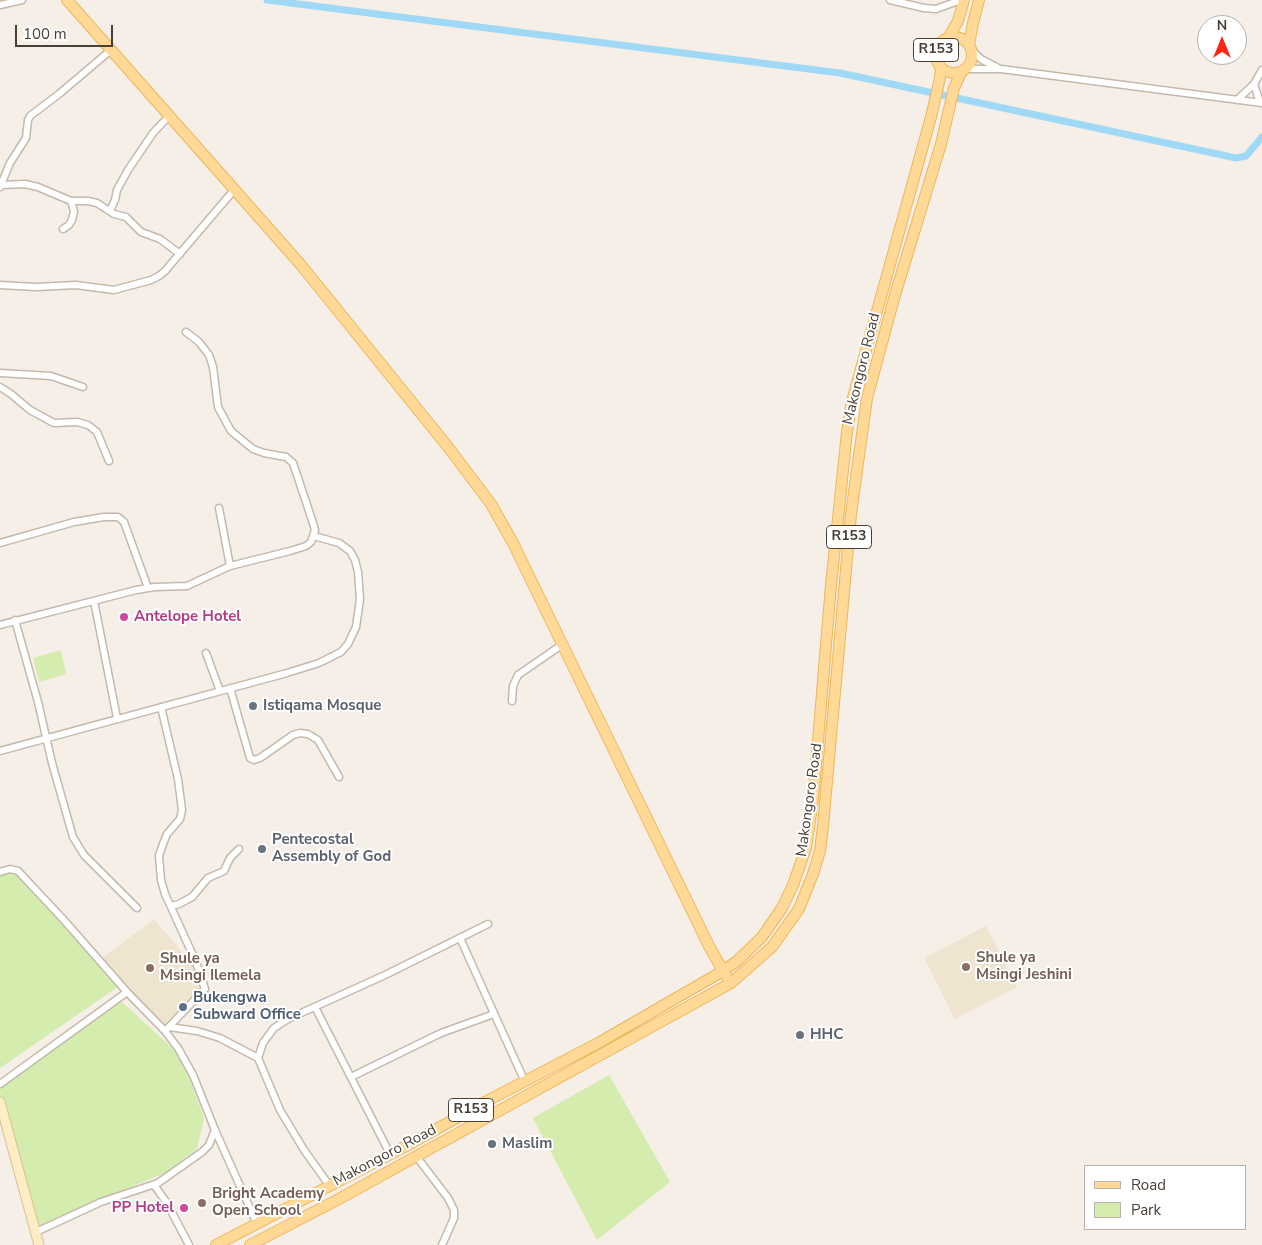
<!DOCTYPE html>
<html>
<head>
<meta charset="utf-8">
<style>
  body { margin:0 }
  #map { position:relative; width:1262px; height:1245px; overflow:hidden; background:#f5efe7; font-family:"Nunito Sans",sans-serif }
  canvas { display:block }
  .legend { position:absolute; left:1084px; top:1165px; width:162px; height:65px; box-sizing:border-box; background:#fff; border:1px solid #b6b2ae; margin:0; padding:6px 9px; list-style:none; font-size:15px; color:#483f35 }
  .legend li { display:flex; align-items:center; gap:10px; height:25px }
  .legend b { width:25px; border:1px solid #b6b2ae }
  .north { position:absolute; left:1197px; top:15px; width:50px; height:50px; box-sizing:border-box; background:#fff; border:1px solid #b6b2ae; border-radius:50%; rotate:0deg; font-size:14px; font-weight:700; line-height:20px; text-align:center; color:#483f35 }
  .north::after { content:''; display:block; margin:auto; width:18px; height:22px; background:#ff2513; clip-path:polygon(50% 0,100% 100%,50% 72%,0 100%) }
  .scale { position:absolute; left:15px; top:25px; width:98px; height:22px; box-sizing:border-box; border:2px solid #483f35; border-top:0; padding-left:6px; font-size:15px; line-height:18px; white-space:nowrap; color:#483f35; -webkit-text-stroke:4px #fff; paint-order:stroke }
</style>
</head>
<body>
<div id="map">
<canvas width="1262" height="1245"></canvas>
<ul class="legend">
<li><b style="height:6px;background:#ffd995"></b>Road</li>
<li><b style="height:14px;background:#d4ecad"></b>Park</li>
</ul>
<div class="north">N</div>
<div class="scale">100 m</div>
</div>
<script>
const g = document.querySelector('canvas').getContext('2d');
g.lineJoin = 'round';
function paint(path, color) { g.fillStyle = color; g.fill(path, 'evenodd'); }
const poly = rows => new Path2D(rows.map(r => 'M' + r).join(''));
function trace(path, color, width, dash) { g.strokeStyle = color; g.lineWidth = width; g.lineCap = dash ? 'butt' : 'round'; g.setLineDash(dash || []); g.stroke(path); }
function label(font, color, halo, rows, align = 'center') {
  g.font = font + ' "Nunito Sans",sans-serif'; g.lineWidth = 4; g.setLineDash([]); g.textBaseline = 'middle'; g.strokeStyle = halo; g.fillStyle = color; for (const [text, x, y, turn = 0] of rows) {
    g.save(); g.translate(x, y); g.rotate((+turn || 0) * Math.PI / 180); g.textAlign = isNaN(turn) ? turn : align; if (halo) g.strokeText(text, 0, 0); g.fillText(text, 0, 0); g.restore();
  }
}
paint(poly([
  [154,919,209,984,164,1031,102,958],
  [986,926,1017,987,955,1019,924,958]
]), '#efe4d0');
paint(poly([
  [61,650,66,674,39,682,33,658],
  [20,866,125,982,0,1068,0,875],
  [121,1001,181,1056,204,1118,197,1149,165,1173,114,1194,40,1228,0,1098,0,1080],
  [609,1075,670,1182,597,1240,533,1118]
]), '#d4ecad');
trace(poly([
  [267,0,840,73,1236,158,1246,156,1262,137]
]), '#9fd9f6', 7);
const street = poly([
  [890,0,924,8,936,9,961,0],
  [0,5,22,0],
  [972,50,981,59,998,68],
  [966,69,1001,69,1262,103],
  [1254,84,1260,103],
  [1237,100,1254,84,1262,70],
  [1,185,25,184,38,187,71,201,74,211,72,220,69,225,63,229],
  [0,187,10,163,26,138,28,120,30,116,59,94,111,50],
  [71,201,88,201,97,203,114,214,126,217,141,232,160,239,180,254],
  [110,211,115,200,117,190,128,170,153,133,169,116],
  [0,285,36,287,76,285,114,290,151,280,159,276,165,271,234,190],
  [0,373,51,376,83,387],
  [0,387,11,394,30,410,54,423,77,422,88,425,97,432,109,461],
  [219,508,230,566],
  [0,543,74,522,104,517,118,517,124,522,148,588],
  [94,601,117,718],
  [15,620,38,702,52,763,73,837,84,855,137,908],
  [0,625,136,590,155,587,187,586,230,566,290,551,306,546,311,542,315,530,313,523,293,463,286,457,264,453,253,449,231,431,218,407,213,367,209,355,199,342,186,332],
  [206,653,220,691],
  [230,688,250,758,254,760,260,758,293,735,300,733,308,734,318,740,339,777],
  [512,701,513,686,518,675,563,644],
  [161,707,178,779,182,810,180,819,167,834,163,844,159,856,161,880,165,894,196,962,205,989,165,1031],
  [0,751,287,673,319,663,341,652,348,644,356,627,360,599,358,572,355,560,350,551,339,543,314,536],
  [0,872,10,869,18,871,63,919,127,992,165,1031,178,1048,193,1075,215,1130,257,1224],
  [171,906,179,904,192,897,208,878,224,871,230,858,239,849],
  [460,938,525,1082],
  [315,1007,390,1154],
  [169,1027,197,1031,220,1038,258,1058,280,1110,304,1150,329,1185],
  [258,1058,263,1043,274,1028,288,1019,385,975,488,924],
  [351,1077,441,1033,494,1014],
  [0,1084,127,992],
  [416,1156,448,1198,454,1210,454,1218,442,1245],
  [154,1185,167,1203,189,1245],
  [36,1232,101,1202,158,1183,202,1152,209,1145,215,1130]
]);
const secondary = poly([
  [0,1102,39,1245]
]);
const primary = poly([
  [67,0,301,265,448,447,491,504,513,543,709,946,726,976],
  '936 55a18 18 0 1 1 36 0a18 18 0 1 1-36 0Z',
  [948,38,958,21,964,0],
  [969,45,973,23,979,0],
  [216,1245,408,1145,485,1102,600,1042,723,971,737,961,762,937,782,908,793,885,806,848,813,800,831,585,847,432,852,401,931,117,940,78,941,69],
  [250,1245,337,1200,731,983,772,947,799,909,813,874,820,851,823,826,851,514,867,398,895,295,941,144,954,88,961,73]
]);
trace(street, '#c4b9ac', 9);
trace(secondary, '#d8c193', 11);
trace(primary, '#ecb65d', 12);
trace(street, '#fff', 6);
trace(secondary, '#ffedc6', 9);
trace(primary, '#ffd995', 10);
for (const [x, y, r, color] of [
  [124,617,5,"#d1479c"],
  [253,706,5,"#6b7280"],
  [262,849,5,"#6b7280"],
  [966,967,5,"#8d6e63"],
  [150,968,5,"#8d6e63"],
  [183,1007,5,"#5c6f8a"],
  [800,1035,5,"#6b7280"],
  [492,1144,5,"#6b7280"],
  [202,1203,5,"#8d6e63"],
  [184,1208,5,"#d1479c"]
]) { const dot = new Path2D(); dot.arc(x, y, r, 0, 2 * Math.PI); g.fillStyle = color; g.fill(dot); trace(dot, '#fff', 2); }
for (const [x, y, w] of [
  [936,50,45],
  [849,537,45],
  [471,1110,45]
]) { const box = new Path2D(); box.roundRect(x - w / 2, y - 11.5, w, 23, 4); g.fillStyle = '#fff'; g.fill(box); trace(box, '#483f35', 1); }
label('bold 14px', '#483f35', null, [
  ["R153",936,50],
  ["R153",849,537],
  ["R153",471,1110]
]);
label('15px', '#483f35', '#fff', [
  ["Makongoro Road",862,369,-76],
  ["Makongoro Road",810,800,-82],
  ["Makongoro Road",385,1156,-28]
]);
label('bold 15px', '#b23c85', '#fff', [
  ["Antelope Hotel",134,617],
  ["PP Hotel",174,1208,"right"]
], 'left');
label('bold 15px', '#5b616d', '#fff', [
  ["Istiqama Mosque",263,706],
  ["Pentecostal",272,840],
  ["Assembly of God",272,857],
  ["HHC",810,1035],
  ["Maslim",502,1144]
], 'left');
label('bold 15px', '#785e54', '#fff', [
  ["Shule ya",976,958],
  ["Msingi Jeshini",976,975],
  ["Shule ya",160,959],
  ["Msingi Ilemela",160,976],
  ["Bright Academy",212,1194],
  ["Open School",212,1211]
], 'left');
label('bold 15px', '#4e5e75', '#fff', [
  ["Bukengwa",193,998],
  ["Subward Office",193,1015]
], 'left');
</script>
</body>
</html>
